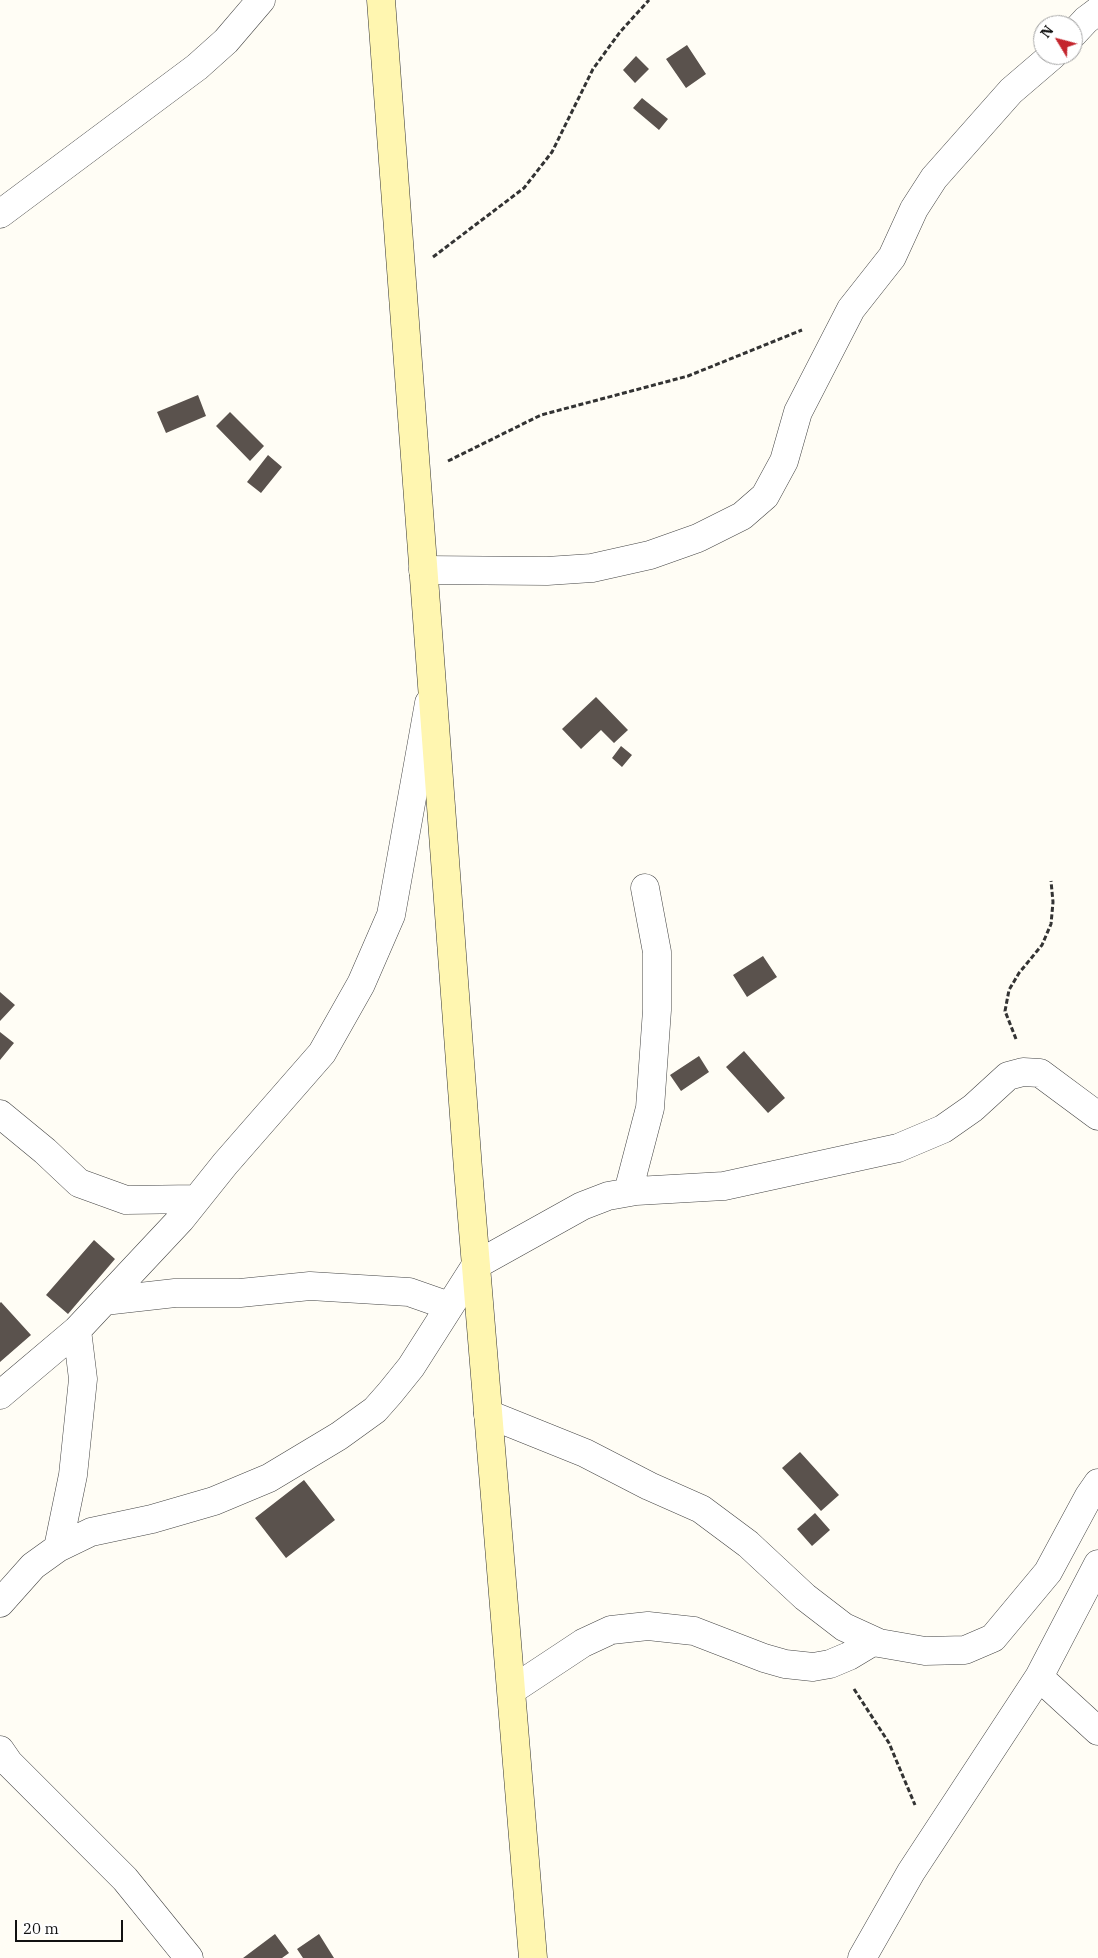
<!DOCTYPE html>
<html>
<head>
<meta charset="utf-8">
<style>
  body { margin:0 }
  #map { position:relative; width:1098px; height:1958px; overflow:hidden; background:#fffdf5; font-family:"IBM Plex Serif",serif }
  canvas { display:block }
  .north { position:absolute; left:1033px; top:15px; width:50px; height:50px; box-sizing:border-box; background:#fff; border:1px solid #a0a0a0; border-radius:50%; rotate:307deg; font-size:14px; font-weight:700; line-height:20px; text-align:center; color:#111 }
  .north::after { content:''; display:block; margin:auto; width:18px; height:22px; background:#c4262e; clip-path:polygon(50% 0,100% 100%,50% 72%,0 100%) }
  .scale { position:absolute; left:15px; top:1920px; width:108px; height:22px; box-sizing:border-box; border:2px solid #111; border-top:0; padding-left:6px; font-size:15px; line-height:18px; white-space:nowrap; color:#111; -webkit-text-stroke:4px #fff; paint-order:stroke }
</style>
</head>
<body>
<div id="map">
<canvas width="1098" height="1958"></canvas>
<div class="north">N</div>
<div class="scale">20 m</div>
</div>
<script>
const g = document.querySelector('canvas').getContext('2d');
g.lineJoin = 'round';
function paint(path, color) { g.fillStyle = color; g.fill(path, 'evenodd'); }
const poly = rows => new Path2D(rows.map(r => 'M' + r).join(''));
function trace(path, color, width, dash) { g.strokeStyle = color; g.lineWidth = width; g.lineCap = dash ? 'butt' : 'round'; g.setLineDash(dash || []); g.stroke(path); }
paint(poly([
  [687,45,706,74,686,88,666,59],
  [636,56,649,69,635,83,623,70],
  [642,98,668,119,659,130,633,108],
  [198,395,206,416,166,433,157,412],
  [230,412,264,446,250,461,216,426],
  [268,455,282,467,261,493,247,482],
  [596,697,628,730,614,743,601,730,581,749,562,729],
  [621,746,632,755,622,767,612,758],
  [763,956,777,977,747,997,733,975],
  [0,992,15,1005,0,1021],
  [0,1032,14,1043,0,1060],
  [744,1051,785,1098,768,1113,726,1067],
  [699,1056,709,1072,681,1091,670,1075],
  [94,1240,115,1259,68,1314,46,1295],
  [1,1302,31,1335,0,1362,0,1303],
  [800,1452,839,1495,821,1511,782,1468],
  [304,1480,335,1520,286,1558,255,1518],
  [815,1513,830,1530,812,1546,797,1529],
  [275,1934,289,1953,282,1958,243,1958],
  [319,1934,334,1958,303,1958,297,1949]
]), '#5a524d');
const street = poly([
  [1073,34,1086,20,1098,11],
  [0,214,197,67,226,41,261,0],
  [423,570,547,571,592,568,650,555,698,538,742,516,765,496,784,461,798,412,851,309,892,257,914,209,934,178,1011,91,1053,55],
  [0,1114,45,1151,79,1183,126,1200,196,1199],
  [628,1192,650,1108,657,1010,657,952,645,888],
  [104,1301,175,1293,240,1293,310,1286,409,1292,449,1306],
  [0,1395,77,1330,181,1219,225,1164,322,1053,361,984,391,915,429,703],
  [488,1414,585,1453,649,1486,701,1509,748,1544,805,1597,844,1627,879,1643,925,1651,965,1650,993,1638,1048,1572,1089,1496,1098,1483],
  [58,1548,73,1475,83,1379,77,1330],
  [0,1603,33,1566,58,1548,91,1532,152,1519,214,1501,269,1478,339,1436,375,1410,390,1393,411,1367,476,1265,582,1206,608,1196,636,1191,724,1186,898,1148,943,1129,973,1108,1008,1076,1023,1072,1040,1073,1098,1116],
  [1039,1677,1098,1731],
  [512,1690,583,1643,611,1630,648,1626,694,1631,764,1658,785,1664,813,1667,830,1664,849,1656,874,1641],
  [0,1750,9,1763,125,1879,189,1958],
  [862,1958,911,1872,1039,1677,1098,1564]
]);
const secondary = poly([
  [381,0,468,1169,533,1958]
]);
trace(street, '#444', 29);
trace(secondary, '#333', 29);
trace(poly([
  [433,257,524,188,552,152,593,69,620,32,649,0],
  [448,461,541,415,688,376,802,330],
  [1016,1039,1005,1011,1009,990,1019,973,1042,945,1051,924,1053,902,1051,881],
  [854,1689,889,1743,915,1805]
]), '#333', 3, [5, 2.5]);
trace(street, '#fff', 28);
trace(secondary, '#fff6b0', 28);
</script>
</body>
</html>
